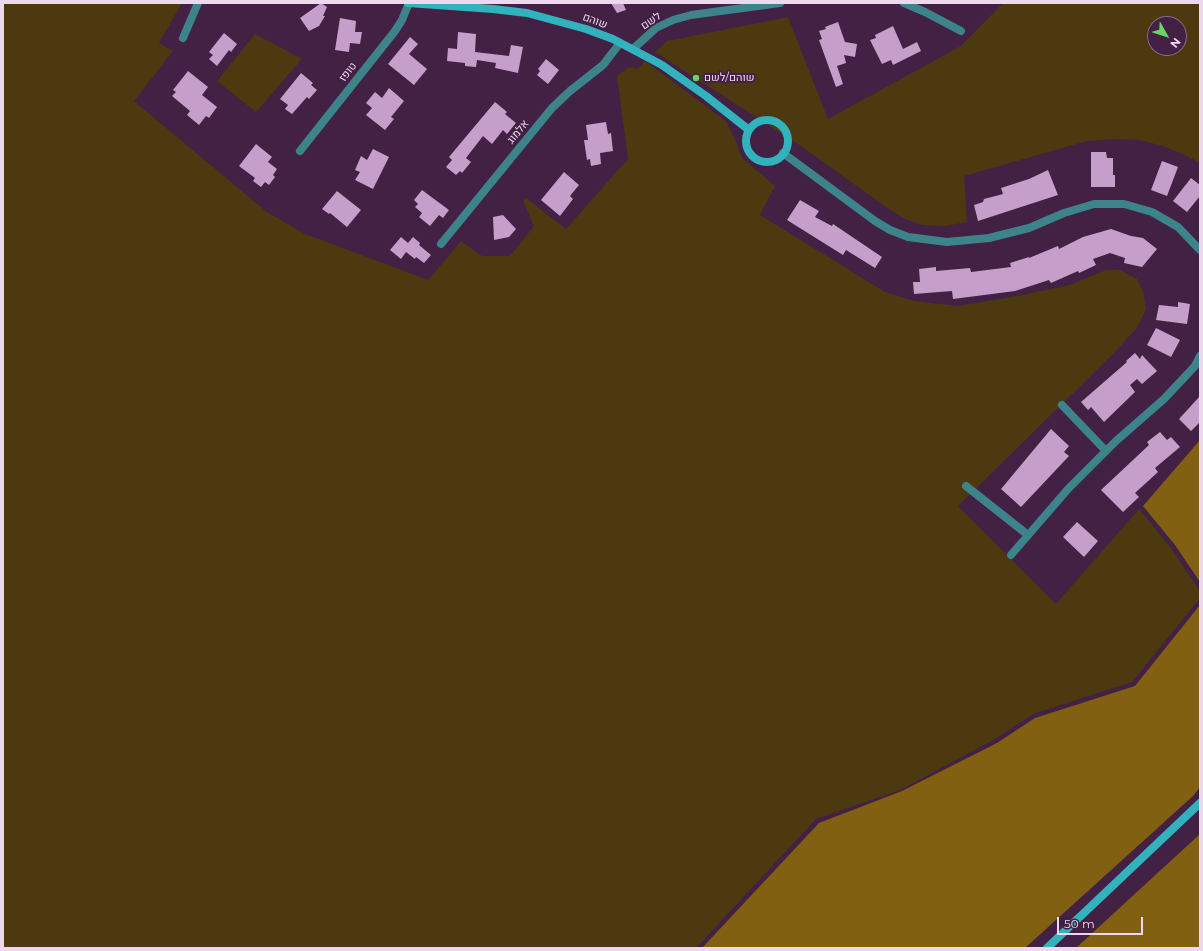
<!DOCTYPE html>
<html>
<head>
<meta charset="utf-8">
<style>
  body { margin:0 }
  #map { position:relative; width:1203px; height:951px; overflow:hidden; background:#422145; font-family:Montserrat,sans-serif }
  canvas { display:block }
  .frame { position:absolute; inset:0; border:4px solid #edd8ef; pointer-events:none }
  .north { position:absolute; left:1147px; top:16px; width:40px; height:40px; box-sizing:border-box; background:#422145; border:1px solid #866a89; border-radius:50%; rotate:129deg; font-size:11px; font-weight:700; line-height:16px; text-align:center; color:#edd8ef }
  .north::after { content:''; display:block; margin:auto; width:14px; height:18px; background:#66d466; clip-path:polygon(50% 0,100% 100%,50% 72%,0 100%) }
  .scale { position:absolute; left:1057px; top:917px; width:86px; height:18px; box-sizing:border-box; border:2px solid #edd8ef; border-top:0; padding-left:5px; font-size:12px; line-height:14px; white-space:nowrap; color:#edd8ef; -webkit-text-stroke:3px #422145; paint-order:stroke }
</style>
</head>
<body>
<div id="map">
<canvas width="1203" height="951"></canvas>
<div class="frame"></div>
<div class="north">N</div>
<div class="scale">50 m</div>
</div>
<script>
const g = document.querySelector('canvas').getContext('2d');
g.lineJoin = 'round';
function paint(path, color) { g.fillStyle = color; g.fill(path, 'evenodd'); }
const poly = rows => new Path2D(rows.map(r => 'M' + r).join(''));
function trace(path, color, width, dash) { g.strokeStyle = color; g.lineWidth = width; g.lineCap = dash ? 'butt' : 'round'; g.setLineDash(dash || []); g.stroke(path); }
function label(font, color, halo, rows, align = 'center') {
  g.font = font + ' Montserrat,Heebo,sans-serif'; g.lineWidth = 4; g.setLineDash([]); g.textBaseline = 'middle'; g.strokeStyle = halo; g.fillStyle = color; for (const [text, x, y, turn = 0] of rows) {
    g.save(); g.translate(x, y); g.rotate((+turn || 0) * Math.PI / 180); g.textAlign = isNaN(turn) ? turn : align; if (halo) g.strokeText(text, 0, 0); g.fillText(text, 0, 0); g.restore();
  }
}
paint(poly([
  [3,3,182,3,159,43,173,51,134,101,267,212,305,234,428,280,461,241,482,256,510,256,534,226,523,201,526,198,566,229,628,159,617,76,629,67,638,68,645,61,726,121,735,139,742,158,775,186,760,215,885,292,914,301,958,306,1012,297,1070,285,1106,270,1120,270,1137,279,1143,291,1146,309,1137,328,1111,356,958,506,1056,604,1139,509,1171,548,1200,591,1200,598,1132,682,1033,714,995,739,900,790,816,819,696,948,3,948],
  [1003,3,1200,3,1200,163,1185,155,1163,146,1139,140,1114,139,1087,141,964,176,967,222,945,226,922,225,908,220,893,212,798,144,655,52,667,41,788,17,828,119,961,46],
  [1155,24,1179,24,1179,48,1155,48],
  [255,34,302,59,256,112,217,81]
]), '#4c3910');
paint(poly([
  [1200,440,1200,582,1175,545,1143,506],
  [1200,605,1200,787,1193,796,1025,948,702,948,819,823,902,791,997,743,1035,718,1135,686],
  [1200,834,1200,948,1076,948]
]), '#816011');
paint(poly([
  [321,3,327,7,323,16,325,16,319,26,309,31,300,18],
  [611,3,623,3,626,10,617,13],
  [340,18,356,21,355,32,362,32,360,44,350,43,349,52,335,50],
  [838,22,845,42,857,44,855,57,844,55,846,63,837,66,843,84,836,87,819,40,822,39,819,31,826,29,825,27],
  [893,26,903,49,917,42,921,51,893,65,891,60,882,64,870,40,876,38,875,35],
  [458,32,476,34,475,52,509,56,511,45,523,47,518,73,495,68,496,63,477,60,476,67,465,66,465,63,447,61,448,48,457,49],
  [224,33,237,44,231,52,229,50,217,66,209,59,213,55,209,52],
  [410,37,418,44,409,54,427,69,414,85,388,64],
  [546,59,559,70,548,84,537,75,540,71,538,69],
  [188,71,208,87,202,95,217,107,209,118,206,116,199,125,187,115,190,111,172,96,176,92,173,90],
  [301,73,313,83,311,85,317,90,309,99,307,97,292,114,285,109,288,105,280,99],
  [389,88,404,101,391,117,394,119,385,130,366,115,372,108,366,103,375,92,382,98],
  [495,102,507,112,505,114,516,123,507,134,503,130,492,144,483,136,466,158,471,162,462,173,460,171,456,175,446,167,452,160,449,157],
  [606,122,608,134,611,133,613,151,600,153,601,164,591,166,590,159,587,160,584,140,588,140,586,125],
  [256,144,272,157,268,162,277,169,273,175,275,177,269,185,265,182,261,187,253,181,255,178,239,166],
  [373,149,389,157,373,189,355,180,360,172,355,170,361,156,367,160],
  [1091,152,1106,152,1107,158,1113,158,1113,175,1115,175,1115,187,1091,187],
  [1162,161,1178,167,1167,196,1151,190],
  [1048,170,1058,195,978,221,974,205,983,202,984,199,1003,194,1001,188,1029,179],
  [564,172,579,185,570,196,573,199,560,216,541,200],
  [1191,178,1200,185,1200,196,1187,212,1173,201],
  [422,190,449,210,443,218,439,215,430,226,419,217,422,213,415,207,418,204,414,200],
  [337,191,361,210,347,227,330,213,329,214,322,209],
  [800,200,819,211,815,217,832,226,833,224,882,257,875,268,846,250,843,255,787,220],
  [503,215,516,229,509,237,494,240,493,217],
  [1111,229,1131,236,1143,238,1157,249,1142,267,1124,263,1125,258,1110,253,1093,259,1096,265,1079,273,1078,271,1051,283,1049,280,1015,291,953,299,952,291,914,294,913,282,920,282,919,269,936,267,936,271,970,268,971,272,1011,267,1010,263,1029,257,1029,258,1058,246,1059,249,1083,237],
  [401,237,408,243,413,237,420,243,419,245,431,255,424,263,416,257,415,259,406,252,401,259,390,250],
  [1178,302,1190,304,1187,324,1156,320,1159,305,1178,307],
  [1156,328,1180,340,1171,357,1147,345],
  [1135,353,1140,359,1142,355,1157,371,1142,384,1137,379,1130,385,1135,392,1104,422,1091,407,1088,410,1081,402,1127,362,1126,361],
  [1200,396,1200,422,1191,431,1179,419],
  [1051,429,1069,446,1064,452,1069,456,1021,507,1001,489],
  [1160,432,1167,440,1171,437,1180,447,1155,468,1158,472,1135,493,1139,497,1123,512,1101,490,1149,445,1147,442],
  [1077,522,1098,541,1084,557,1063,537]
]), '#c69eca');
trace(poly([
  [904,3,925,12,961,31],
  [183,38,198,3],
  [633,49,656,28,673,20,691,15,780,3],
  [300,151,395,31,402,20,409,3],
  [783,153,875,221,890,230,908,237,947,242,989,238,1029,228,1064,213,1094,204,1124,204,1152,212,1178,227,1200,250],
  [441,244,552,108,570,91,603,65,620,43],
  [1062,405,1106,451],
  [966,486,1028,535],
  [1011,555,1068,489,1116,441,1164,399,1195,366,1200,356]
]), '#3c838a', 8);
trace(poly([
  [408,3,493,9,527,13,586,29,613,39,662,65,706,96,749,130],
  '746 141a21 21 0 1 1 42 0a21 21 0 1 1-42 0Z',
  [1047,948,1200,803]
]), '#31b2bd', 8);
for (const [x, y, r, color] of [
  [696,78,4,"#66d466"]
]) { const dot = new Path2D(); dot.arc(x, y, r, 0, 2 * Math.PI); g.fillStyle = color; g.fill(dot); trace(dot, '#422145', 1.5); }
label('11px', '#edd8ef', '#422145', [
  ["שוהם",595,21,20],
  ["לשם",651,21,-34],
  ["טופז",348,72,-52],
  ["אלמוג",518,132,-51]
]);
label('11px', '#edd8ef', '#422145', [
  ["שוהם/לשם",704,78]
], 'left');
</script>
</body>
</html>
